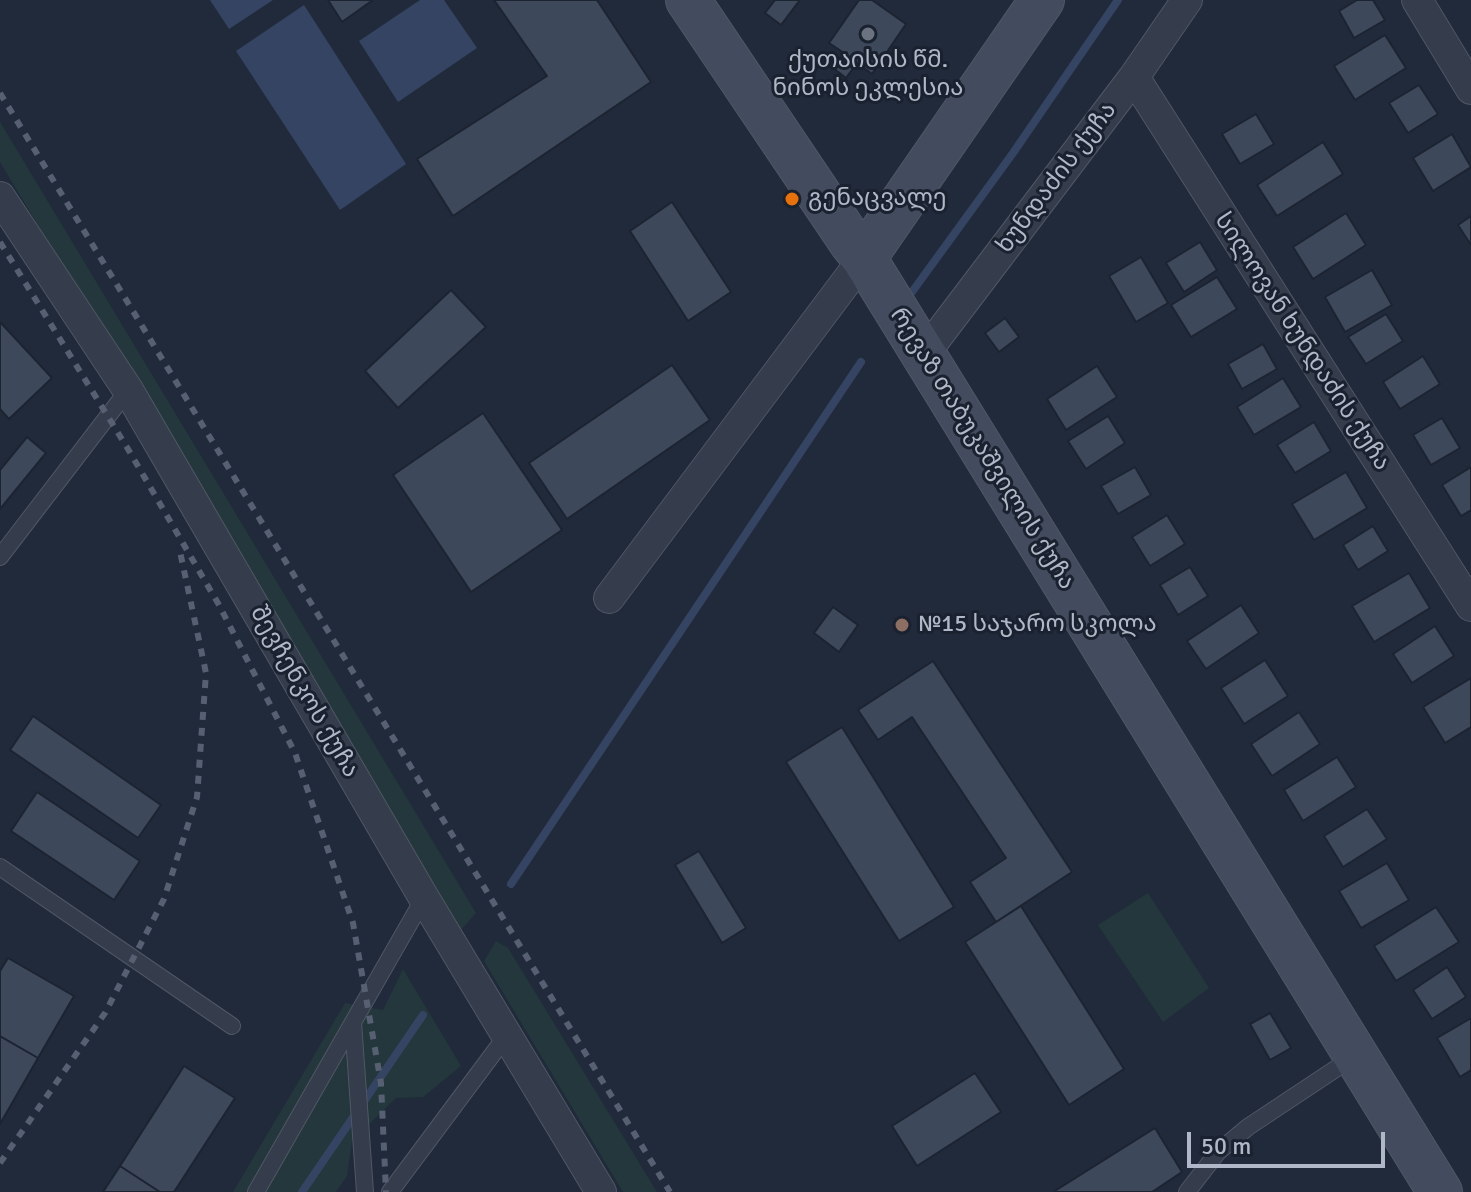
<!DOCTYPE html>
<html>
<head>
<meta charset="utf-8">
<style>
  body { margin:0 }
  #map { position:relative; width:1471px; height:1192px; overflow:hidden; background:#212a3b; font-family:Signika,sans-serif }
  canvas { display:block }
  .scale { position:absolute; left:1187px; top:1132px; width:198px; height:36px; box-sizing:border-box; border:4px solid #b0b7c7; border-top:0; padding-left:10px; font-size:24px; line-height:28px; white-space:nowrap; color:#b0b7c7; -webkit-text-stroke:6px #1a212f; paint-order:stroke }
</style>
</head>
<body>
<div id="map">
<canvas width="1471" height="1192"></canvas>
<div class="scale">50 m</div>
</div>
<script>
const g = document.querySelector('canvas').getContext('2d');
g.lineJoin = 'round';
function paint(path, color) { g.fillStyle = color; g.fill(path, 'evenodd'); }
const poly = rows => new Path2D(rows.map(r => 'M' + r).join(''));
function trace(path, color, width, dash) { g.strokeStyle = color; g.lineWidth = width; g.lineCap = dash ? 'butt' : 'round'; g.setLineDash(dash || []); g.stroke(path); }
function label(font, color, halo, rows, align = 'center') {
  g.font = font + ' Signika,"Noto Sans Georgian",sans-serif'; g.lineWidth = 6; g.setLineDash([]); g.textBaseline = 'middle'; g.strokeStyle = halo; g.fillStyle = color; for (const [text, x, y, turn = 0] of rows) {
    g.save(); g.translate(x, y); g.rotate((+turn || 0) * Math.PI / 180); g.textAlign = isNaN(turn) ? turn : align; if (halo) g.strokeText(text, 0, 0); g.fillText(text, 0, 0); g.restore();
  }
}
paint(poly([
  [0,122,476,913,461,930,0,162],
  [1148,893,1209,988,1163,1022,1098,925],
  [496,941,508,948,657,1192,623,1192,484,961],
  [403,969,461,1066,423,1097,396,1098,352,1141,347,1176,336,1192,233,1192,345,1003,383,1010]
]), '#23373c');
paint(poly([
  [210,0,273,0,229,29],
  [420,0,444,0,477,48,398,102,359,41],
  [304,5,406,164,340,210,236,51]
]), '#354462');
trace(poly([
  [912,292,1013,153,1118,0],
  [511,884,861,362],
  [302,1192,423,1015]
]), '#354462', 8);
const building = poly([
  [328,0,373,0,342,22,328,0],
  [494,0,597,0,651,82,453,216,417,159,547,76,494,0],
  [775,0,800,0,781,25,765,13,775,0],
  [859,0,872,0,906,24,872,74,857,63,846,78,833,68,844,53,829,43,859,0],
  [1357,0,1373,0,1385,20,1354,38,1339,11,1357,0],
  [1385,35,1406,68,1355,100,1334,66,1385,35],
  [1419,85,1438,114,1408,133,1389,103,1419,85],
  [1256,114,1274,144,1240,164,1222,134,1256,114],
  [1452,134,1471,167,1433,191,1413,158,1452,134],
  [1323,142,1343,174,1277,216,1257,185,1323,142],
  [672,202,731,292,688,321,630,231,672,202],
  [1346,213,1366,245,1313,279,1293,247,1346,213],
  [1471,216,1471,245,1458,225,1471,216],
  [1200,242,1217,270,1184,292,1166,263,1200,242],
  [1141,257,1168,303,1136,322,1109,276,1141,257],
  [1372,270,1392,305,1345,332,1325,297,1372,270],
  [1217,277,1237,309,1191,337,1171,305,1217,277],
  [451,290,486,327,398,408,365,371,451,290],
  [1386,314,1403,341,1366,364,1348,337,1386,314],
  [1005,318,1019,337,999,352,985,333,1005,318],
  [0,322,52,378,9,419,0,409,0,322],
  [1263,344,1277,369,1242,389,1228,364,1263,344],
  [1423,356,1440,384,1400,409,1383,382,1423,356],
  [672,365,710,420,567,519,529,463,672,365],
  [1097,366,1117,397,1066,430,1047,399,1097,366],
  [1283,378,1301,407,1254,435,1237,407,1283,378],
  [483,413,562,530,471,592,393,475,483,413],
  [1108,416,1125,443,1086,469,1068,441,1108,416],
  [1442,418,1460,448,1431,465,1413,435,1442,418],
  [1314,422,1331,451,1295,473,1277,445,1314,422],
  [27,437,46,453,0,509,0,470,27,437],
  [1135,467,1151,495,1118,514,1101,486,1135,467],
  [1471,467,1471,510,1461,516,1442,485,1471,467],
  [1346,472,1367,508,1314,540,1292,504,1346,472],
  [1167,515,1185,544,1150,566,1132,537,1167,515],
  [1373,526,1388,551,1358,570,1343,545,1373,526],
  [1190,567,1208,596,1178,615,1160,585,1190,567],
  [1409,573,1430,608,1374,642,1352,606,1409,573],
  [1241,605,1259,633,1206,669,1187,641,1241,605],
  [833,607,858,625,839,652,814,633,833,607],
  [1435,626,1454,656,1412,683,1393,654,1435,626],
  [1265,660,1288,696,1244,724,1221,688,1265,660],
  [933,661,1072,872,996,922,970,882,1006,858,912,717,878,740,858,710,933,661],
  [1471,678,1471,727,1445,743,1423,707,1471,678],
  [1299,712,1320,744,1272,776,1251,744,1299,712],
  [33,716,161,805,138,838,10,750,33,716],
  [842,727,954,907,899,941,786,762,842,727],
  [1337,757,1356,787,1303,821,1284,790,1337,757],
  [37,792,140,861,114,900,11,831,37,792],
  [1367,809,1387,839,1343,867,1324,836,1367,809],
  [699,851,746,928,722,943,675,865,699,851],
  [1387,863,1409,900,1361,928,1339,891,1387,863],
  [1021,906,1124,1069,1069,1105,965,942,1021,906],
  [1436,907,1459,942,1396,981,1374,946,1436,907],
  [8,958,74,996,38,1058,0,1036,0,971,8,958],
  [1447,967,1466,997,1432,1019,1413,990,1447,967],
  [1270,1013,1291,1048,1270,1060,1250,1024,1270,1013],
  [1471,1018,1471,1070,1460,1077,1437,1038,1471,1018],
  [0,1036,38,1058,0,1124,0,1036],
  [184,1066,235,1098,174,1192,160,1192,120,1166,184,1066],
  [975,1073,1001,1112,917,1166,892,1126,975,1073],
  [1155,1128,1182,1172,1152,1192,1053,1192,1155,1128],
  [120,1166,160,1192,103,1192,120,1166]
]);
paint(building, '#3d485b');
trace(building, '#1c2331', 2);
const lane = poly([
  [0,557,128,390],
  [0,867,232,1026],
  [353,1022,365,1192],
  [256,1192,424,898],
  [390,1192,507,1035],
  [1187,1192,1218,1152,1248,1127,1355,1056]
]);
const street = poly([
  [1417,0,1471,89],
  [1134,77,1471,606],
  [0,197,128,390,424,898,601,1192],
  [924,354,1134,77,1187,0],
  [609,598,864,258]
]);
const secondary = poly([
  [688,0,851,242,864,258,1440,1192],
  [864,258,1042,0]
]);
trace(lane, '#505765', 18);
trace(street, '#505765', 32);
trace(secondary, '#505765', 46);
trace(lane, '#353c4b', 16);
trace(street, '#353c4b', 30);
trace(secondary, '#434b5e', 44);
trace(poly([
  [0,93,670,1192],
  [0,242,128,449,219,605,295,753,353,923,381,1083,386,1192],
  [0,1163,105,1013,164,899,197,797,206,673,179,547]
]), '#576072', 6, [8, 8]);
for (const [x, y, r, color] of [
  [868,34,8,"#6b7280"],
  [792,199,8,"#e8710a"],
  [902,625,8,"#8d6e63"]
]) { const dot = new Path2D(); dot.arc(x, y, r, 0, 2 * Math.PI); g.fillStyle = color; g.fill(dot); trace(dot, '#1a212f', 3); }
label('24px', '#b0b7c7', '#1a212f', [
  ["ქუთაისის წმ.",868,61,"center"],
  ["ნინოს ეკლესია",868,89,"center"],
  ["გენაცვალე",808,199],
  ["№15 საჯარო სკოლა",918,625]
], 'left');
label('24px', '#b0b7c7', '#1a212f', [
  ["ხუნდაძის ქუჩა",1057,178,-53],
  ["სილოვან ხუნდაძის ქუჩა",1302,342,57],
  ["რევაზ თაბუკაშვილის ქუჩა",982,449,58],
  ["შევჩენკოს ქუჩა",304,692,60]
]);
</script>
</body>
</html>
